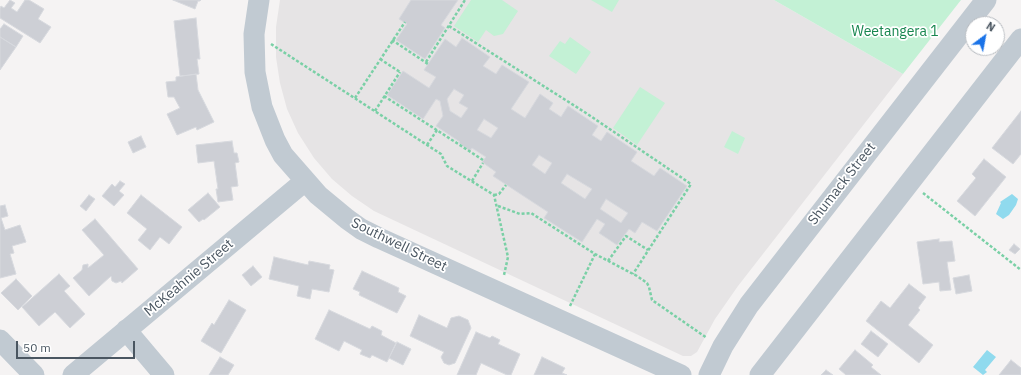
<!DOCTYPE html>
<html>
<head>
<meta charset="utf-8">
<style>
  body { margin:0 }
  #map { position:relative; width:1021px; height:375px; overflow:hidden; background:#f5f3f3; font-family:"IBM Plex Sans",sans-serif }
  canvas { display:block }
  .north { position:absolute; left:965px; top:16px; width:40px; height:40px; box-sizing:border-box; background:#fff; border:1px solid #b7bbc0; border-radius:50%; rotate:32deg; font-size:11px; font-weight:700; line-height:16px; text-align:center; color:#4a5661 }
  .north::after { content:''; display:block; margin:auto; width:14px; height:18px; background:#1a73e8; clip-path:polygon(50% 0,100% 100%,50% 72%,0 100%) }
  .scale { position:absolute; left:16px; top:341px; width:119px; height:18px; box-sizing:border-box; border:2px solid #4a5661; border-top:0; padding-left:5px; font-size:12px; line-height:14px; white-space:nowrap; color:#4a5661; -webkit-text-stroke:3px #fff; paint-order:stroke }
</style>
</head>
<body>
<div id="map">
<canvas width="1021" height="375"></canvas>
<div class="north">N</div>
<div class="scale">50 m</div>
</div>
<script>
const g = document.querySelector('canvas').getContext('2d');
g.lineJoin = 'round';
function paint(path, color) { g.fillStyle = color; g.fill(path, 'evenodd'); }
const poly = rows => new Path2D(rows.map(r => 'M' + r).join(''));
function trace(path, color, width, dash) { g.strokeStyle = color; g.lineWidth = width; g.lineCap = dash ? 'butt' : 'round'; g.setLineDash(dash || []); g.stroke(path); }
function label(font, color, halo, rows, align = 'center') {
  g.font = font + ' "IBM Plex Sans",sans-serif'; g.lineWidth = 3.5; g.setLineDash([]); g.textBaseline = 'middle'; g.strokeStyle = halo; g.fillStyle = color; for (const [text, x, y, turn = 0] of rows) {
    g.save(); g.translate(x, y); g.rotate((+turn || 0) * Math.PI / 180); g.textAlign = isNaN(turn) ? turn : align; if (halo) g.strokeText(text, 0, 0); g.fillText(text, 0, 0); g.restore();
  }
}
paint(poly([
  [280,0,774,0,903,74,738,286,715,319,697,352,691,356,683,356,374,211,352,196,332,179,314,158,298,133,287,109,280,83,276,57,276,27]
]), '#e6e4e5');
paint(poly([
  [471,0,502,0,518,11,503,34,494,36,486,30,478,42,454,26],
  [591,0,619,0,612,12],
  [774,0,961,0,903,74],
  [570,37,591,52,576,74,549,56,560,41,565,44],
  [640,87,665,103,637,145,613,128],
  [732,131,745,138,738,154,724,147]
]), '#c3f1d5');
paint(poly([
  [1012,194,1018,199,1016,205,1009,215,1003,219,996,214,1001,203,1000,202],
  [987,350,996,357,985,370,987,372,983,375,973,367]
]), '#90daee');
const building = poly([
  [10,0,15,3,11,8,17,12,25,0,29,0,44,9,38,19,51,27,40,43,0,18,0,8,1,6,4,8,10,0],
  [173,0,201,0,200,1,198,1,195,9,173,0],
  [411,0,458,0,441,25,445,28,425,59,396,40,407,24,399,19,411,0],
  [196,18,200,59,197,59,199,74,180,76,174,21,196,18],
  [4,24,23,36,16,47,0,37,0,29,4,24],
  [0,37,16,47,0,70,0,37],
  [462,38,490,57,483,66,496,74,502,65,529,82,511,109,525,118,540,94,553,103,549,109,561,117,568,106,598,126,592,135,601,141,607,132,637,152,631,161,654,176,660,168,687,186,657,231,642,222,635,233,629,229,617,245,599,233,605,224,597,219,582,242,544,218,548,212,493,176,496,172,482,162,486,157,472,148,470,151,459,143,460,142,436,126,443,116,440,101,436,99,423,119,387,95,403,71,429,88,436,77,424,70,445,39,456,47,462,38],
  [454,89,464,95,459,103,468,108,461,118,450,111,447,99,454,89],
  [484,119,498,128,491,138,477,130,484,119],
  [539,155,552,163,545,174,532,165,539,155],
  [567,174,592,189,585,199,561,183,567,174],
  [606,199,628,213,621,223,600,209,606,199],
  [196,74,198,90,214,122,197,130,196,127,177,135,167,114,180,108,174,97,168,97,166,82,176,81,176,77,196,74],
  [1021,111,1021,154,1013,164,992,148,1021,111],
  [141,136,146,147,133,153,128,142,141,136],
  [232,141,234,153,237,153,239,162,235,163,238,186,231,187,233,200,218,202,216,189,218,189,214,161,198,163,196,145,232,141],
  [984,159,1006,177,975,216,957,201,976,178,972,174,984,159],
  [120,181,125,184,119,191,124,195,114,206,102,196,112,184,115,187,120,181],
  [208,193,220,207,204,220,203,219,199,222,188,210,208,193],
  [89,195,95,199,86,211,80,206,89,195],
  [141,195,182,227,169,244,160,237,150,250,138,240,147,229,127,213,141,195],
  [5,205,8,216,1,218,5,230,20,225,26,242,12,246,14,253,10,254,16,274,0,278,0,206,5,205],
  [95,219,138,269,122,283,121,281,116,283,112,281,111,276,89,296,73,278,82,270,83,265,88,264,88,268,104,255,82,230,95,219],
  [939,239,939,242,952,241,955,261,947,262,951,290,940,291,939,282,923,284,917,242,939,239],
  [1014,244,1020,249,1015,254,1009,250,1014,244],
  [274,257,308,265,309,261,330,265,329,269,334,270,329,292,312,289,310,299,297,296,299,286,269,279,274,257],
  [253,266,262,277,251,286,242,275,253,266],
  [362,271,399,288,398,292,406,296,397,313,359,295,360,292,353,289,362,271],
  [59,274,70,286,64,291,85,314,70,328,55,312,39,326,22,307,59,274],
  [969,275,972,291,956,294,953,278,969,275],
  [16,279,32,296,18,310,1,293,16,279],
  [909,284,926,297,918,308,920,310,908,325,933,345,919,363,866,321,881,301,890,308,909,284],
  [229,300,246,310,221,353,201,341,212,323,214,325,229,300],
  [329,310,370,329,372,326,382,331,381,335,396,343,387,362,372,355,370,358,360,354,362,350,344,341,339,351,315,339,329,310],
  [419,315,447,328,451,318,459,316,468,320,471,328,455,363,449,365,444,363,441,357,444,352,410,336,419,315],
  [871,331,888,344,878,357,861,344,871,331],
  [476,332,490,338,492,336,500,340,498,344,520,354,511,375,507,375,481,363,476,375,457,375,476,332],
  [397,342,411,349,403,365,389,358,397,342],
  [855,350,873,365,871,367,881,375,846,375,839,369,855,350],
  [220,357,234,365,228,375,209,375,220,357],
  [542,357,565,368,562,373,567,375,534,375,542,357],
  [1011,360,1021,368,1021,375,999,375,1011,360],
  [826,370,833,375,821,375,826,370]
]);
paint(building, '#cdcfd5');
trace(building, '#d7d9de', 1);
trace(poly([
  [449,26,586,113,691,184,633,274],
  [392,40,428,64],
  [271,44,441,154,447,166,494,195,508,257,504,275],
  [380,59,400,72],
  [426,62,465,0],
  [384,96,483,160],
  [355,98,405,22],
  [375,111,400,72],
  [427,145,437,130],
  [472,181,483,163],
  [923,193,1021,270],
  [494,195,499,194,506,185],
  [498,206,520,214,531,213,595,254,637,276,647,283,649,287,652,300,707,338],
  [608,261,626,236,648,250],
  [570,306,595,254]
]), '#7ad0a6', 2.5, [3, 2]);
trace(poly([
  [259,0,254,34,255,72,262,107,275,140,283,155,318,195,347,219,361,229,379,238,681,375],
  [126,330,164,375],
  [0,340,34,375],
  [73,375,305,181],
  [709,375,723,346,749,305,986,0],
  [760,375,1021,39]
]), '#c1cad2', 21);
label('14px', '#17864f', '#fff', [
  ["Weetangera 1",895,32]
]);
label('14px', '#4a5661', '#fff', [
  ["Shumack Street",842,184,-52],
  ["Southwell Street",399,245,26],
  ["McKeahnie Street",189,278,-40]
]);
</script>
</body>
</html>
